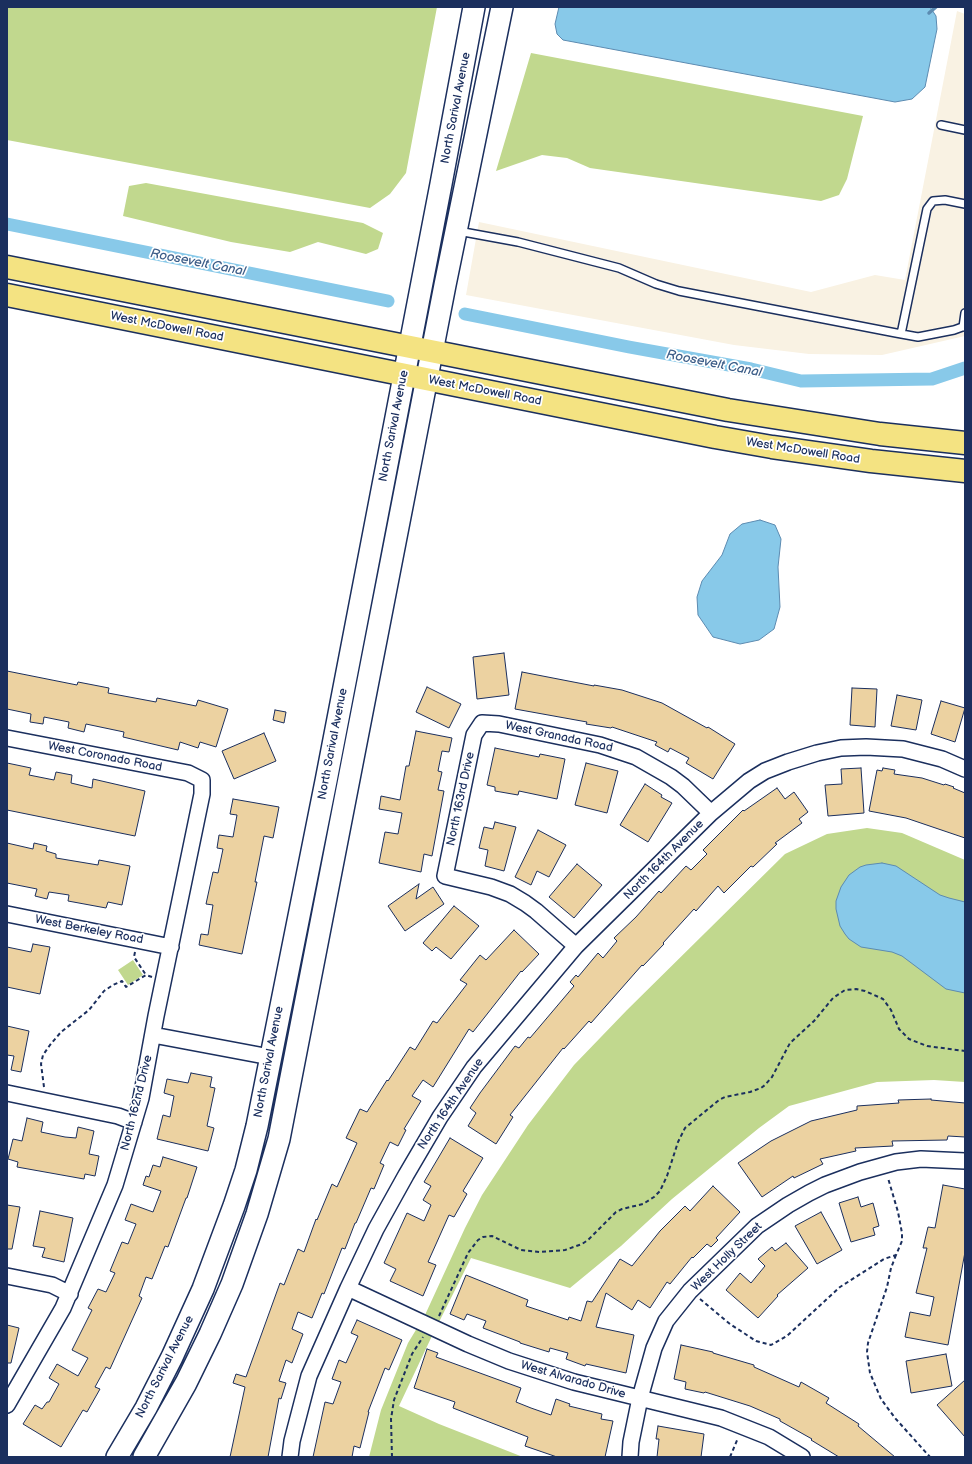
<!DOCTYPE html>
<html>
<head>
<meta charset="utf-8">
<style>
  body { margin:0 }
  #map { position:relative; width:972px; height:1464px; overflow:hidden; background:#fff; font-family:"Balsamiq Sans",sans-serif }
  canvas { display:block }
  .frame { position:absolute; inset:0; border:8px solid #1b2f5e; pointer-events:none }
</style>
</head>
<body>
<div id="map">
<canvas width="972" height="1464"></canvas>
<div class="frame"></div>
</div>
<script>
const g = document.querySelector('canvas').getContext('2d');
g.lineJoin = 'round';
function paint(path, color) { g.fillStyle = color; g.fill(path, 'evenodd'); }
const poly = rows => new Path2D(rows.map(r => 'M' + r).join(''));
function trace(path, color, width, dash) { g.strokeStyle = color; g.lineWidth = width; g.lineCap = dash ? 'butt' : 'round'; g.setLineDash(dash || []); g.stroke(path); }
function label(font, color, halo, rows, align = 'center') {
  g.font = font + ' "Balsamiq Sans",sans-serif'; g.lineWidth = 3.5; g.setLineDash([]); g.textBaseline = 'middle'; g.strokeStyle = halo; g.fillStyle = color; for (const [text, x, y, turn = 0] of rows) {
    g.save(); g.translate(x, y); g.rotate((+turn || 0) * Math.PI / 180); g.textAlign = isNaN(turn) ? turn : align; if (halo) g.strokeText(text, 0, 0); g.fillText(text, 0, 0); g.restore();
  }
}
paint(poly([
  [957,11,965,14,965,336,882,355,809,354,734,345,466,295,479,222,811,292,875,275,905,280]
]), '#f9f2e3');
paint(poly([
  [7,7,437,7,406,173,390,194,370,208,7,140],
  [531,53,863,116,847,179,839,195,821,201,590,168,567,158,542,155,496,171],
  [146,183,363,223,383,233,378,249,366,254,318,242,290,252,231,242,123,216,129,186],
  [867,828,902,833,965,860,965,1082,934,1080,877,1082,789,1106,759,1128,672,1199,621,1246,570,1288,471,1258,431,1338,399,1406,439,1424,523,1457,369,1457,381,1410,408,1343,425,1315,465,1228,482,1195,528,1125,574,1065,627,1010,785,854,827,834],
  [133,960,143,975,128,985,118,970]
]), '#c1d88e');
const water = poly([
  [559,7,930,7,936,16,937,29,925,87,912,99,895,102,563,40,557,34,555,24,559,7],
  [760,520,775,525,781,539,778,567,780,607,774,629,759,640,740,644,713,637,698,615,697,597,702,581,722,555,730,534,742,524,760,520],
  [882,863,896,866,940,895,949,898,965,902,965,993,946,989,902,956,892,952,861,947,849,939,845,934,840,926,836,909,836,901,841,887,849,875,860,867,866,865,882,863]
]);
paint(water, '#88c9e9');
trace(water, '#5c8bb1', 1);
trace(poly([
  [929,13,936,7]
]), '#5c8bb1', 3.5);
trace(poly([
  [7,224,388,301],
  [465,314,629,347,751,369,801,381,932,379,965,368]
]), '#88c9e9', 13);
const building = poly([
  [504,653,509,695,477,699,473,657,504,653],
  [7,671,77,685,78,682,109,688,108,693,156,702,157,698,196,706,198,700,228,709,216,747,200,742,198,748,180,742,178,750,123,737,124,732,86,724,84,732,68,728,69,722,44,717,43,724,30,722,31,714,7,709,7,671],
  [522,672,594,686,594,685,622,690,662,703,707,728,708,727,735,744,713,779,686,763,689,758,670,748,668,752,655,745,657,742,612,727,611,728,586,724,587,722,515,709,522,672],
  [427,687,461,704,449,728,416,712,427,687],
  [852,688,877,689,875,727,850,725,852,688],
  [897,695,922,700,916,730,891,726,897,695],
  [941,701,965,708,955,742,931,734,941,701],
  [275,710,286,712,284,723,273,720,275,710],
  [416,731,452,738,449,752,442,751,438,771,442,772,438,790,444,791,432,856,424,854,421,872,379,863,385,832,398,834,402,813,379,809,381,796,400,800,406,766,409,766,416,731],
  [264,733,276,761,234,779,222,751,264,733],
  [495,748,539,757,540,754,565,759,557,799,519,791,518,795,495,791,495,787,487,785,495,748],
  [7,763,31,768,29,775,54,780,56,772,72,775,71,783,92,788,93,779,145,791,135,836,7,810,7,763],
  [586,763,618,771,607,813,575,805,586,763],
  [861,768,864,813,828,816,825,785,842,784,841,769,861,768],
  [883,768,895,770,894,774,922,778,944,785,945,784,954,787,953,788,965,793,965,838,906,818,869,811,877,770,882,771,883,768],
  [645,784,662,795,661,797,672,803,648,842,620,825,645,784],
  [777,788,785,799,794,792,808,812,799,819,802,823,775,843,777,844,753,867,751,866,724,893,718,886,696,911,694,909,663,943,664,944,643,966,642,965,591,1023,589,1021,564,1049,563,1048,510,1115,513,1117,496,1144,468,1126,476,1113,470,1108,480,1093,515,1046,519,1048,528,1037,530,1038,574,986,570,982,576,975,578,977,598,953,603,958,617,941,614,938,636,917,659,891,661,893,686,866,691,870,707,854,703,850,743,810,744,811,777,788],
  [233,799,279,807,273,838,264,836,255,882,257,882,242,954,199,945,201,934,208,935,213,905,206,904,213,872,218,873,223,849,217,848,219,835,233,837,237,815,230,814,233,799],
  [495,822,516,827,504,871,485,866,488,850,479,848,484,827,493,829,495,822],
  [538,830,566,845,549,877,537,871,531,885,515,877,538,830],
  [7,843,33,849,34,843,47,846,46,851,56,854,56,858,98,865,99,860,130,866,122,905,108,902,106,908,68,901,69,895,49,892,47,899,35,896,37,889,7,883,7,843],
  [577,864,602,885,574,918,549,897,577,864],
  [419,884,416,899,433,887,444,904,405,931,388,906,419,884],
  [454,906,479,926,451,959,436,947,432,951,423,943,454,906],
  [514,930,539,954,522,972,521,971,473,1032,469,1029,433,1087,423,1080,412,1096,421,1101,404,1129,406,1130,398,1146,390,1142,380,1163,384,1165,374,1189,371,1188,356,1223,355,1223,345,1249,342,1248,324,1294,322,1293,312,1318,298,1312,292,1329,303,1334,292,1363,286,1360,279,1381,286,1383,281,1399,279,1398,268,1457,230,1457,245,1387,233,1383,236,1374,246,1377,280,1283,284,1285,298,1249,304,1252,316,1219,317,1220,332,1184,337,1187,357,1143,346,1138,360,1109,367,1112,387,1080,388,1081,410,1047,415,1050,433,1021,437,1023,467,984,460,980,480,955,486,960,514,930],
  [33,944,50,947,40,994,7,987,7,947,31,952,33,944],
  [7,1026,29,1031,21,1072,11,1070,14,1056,7,1055,7,1026],
  [191,1073,212,1077,210,1087,215,1088,207,1126,214,1128,208,1151,157,1139,163,1115,170,1117,174,1096,164,1093,167,1079,188,1083,191,1073],
  [931,1099,931,1100,965,1103,965,1137,948,1136,947,1140,892,1141,893,1146,855,1148,856,1151,820,1159,823,1164,794,1178,793,1176,762,1197,738,1163,771,1141,811,1121,857,1110,857,1106,899,1103,898,1100,931,1099],
  [27,1118,43,1122,41,1132,65,1137,76,1138,78,1127,94,1131,89,1154,99,1156,95,1176,85,1174,84,1179,17,1167,18,1162,8,1159,13,1139,22,1141,27,1118],
  [450,1138,483,1158,463,1191,467,1194,454,1217,449,1215,428,1262,436,1265,423,1296,390,1281,396,1269,384,1263,407,1213,424,1221,431,1205,423,1200,431,1186,424,1182,450,1138],
  [163,1157,197,1167,187,1198,186,1198,168,1247,165,1246,152,1279,146,1277,139,1296,142,1298,110,1369,106,1367,95,1387,100,1389,87,1412,83,1410,61,1447,23,1424,35,1405,42,1409,47,1402,49,1402,59,1384,49,1378,57,1364,78,1376,88,1358,72,1350,92,1310,88,1308,98,1289,106,1292,115,1273,110,1271,122,1242,128,1244,136,1224,125,1220,131,1204,153,1212,161,1191,143,1185,146,1176,149,1177,153,1165,160,1167,163,1157],
  [943,1185,965,1189,965,1252,948,1345,905,1337,910,1312,930,1316,934,1297,916,1293,927,1248,923,1248,928,1227,935,1228,943,1185],
  [713,1186,740,1212,716,1238,718,1240,711,1247,707,1244,693,1258,692,1257,670,1284,667,1282,650,1308,638,1300,632,1310,606,1293,596,1327,634,1335,626,1373,586,1364,585,1366,566,1359,568,1353,550,1348,549,1352,520,1343,520,1342,483,1328,486,1321,467,1314,464,1320,450,1314,466,1275,528,1300,526,1306,568,1320,569,1317,581,1321,587,1301,592,1302,620,1259,632,1266,660,1231,685,1206,690,1211,713,1186],
  [858,1197,861,1207,873,1203,879,1226,873,1228,875,1235,851,1242,839,1203,858,1197],
  [7,1205,20,1207,12,1249,7,1249,7,1205],
  [40,1211,73,1218,64,1262,42,1257,45,1248,33,1246,40,1211],
  [821,1212,842,1250,817,1264,795,1226,821,1212],
  [786,1243,808,1268,777,1295,778,1296,758,1318,726,1290,740,1273,751,1283,765,1266,758,1259,772,1247,775,1251,786,1243],
  [357,1320,402,1340,389,1370,385,1368,368,1412,369,1412,360,1448,354,1446,352,1457,313,1457,325,1402,333,1404,341,1382,332,1379,339,1360,346,1363,358,1336,351,1333,357,1320],
  [7,1325,19,1328,11,1363,7,1363,7,1325],
  [681,1345,713,1352,713,1353,754,1365,754,1367,799,1387,801,1382,829,1398,826,1403,859,1424,858,1426,895,1457,839,1457,811,1440,812,1439,780,1421,780,1419,750,1406,705,1392,704,1393,685,1389,686,1382,674,1379,681,1345],
  [427,1349,438,1353,436,1357,521,1388,516,1402,531,1408,551,1415,556,1399,570,1404,569,1406,602,1414,601,1419,613,1421,605,1457,557,1457,525,1446,528,1437,453,1408,455,1402,414,1388,427,1349],
  [946,1354,952,1386,911,1393,906,1361,946,1354],
  [965,1380,965,1437,937,1405,965,1380],
  [658,1426,704,1434,701,1457,657,1457,659,1439,656,1439,658,1426]
]);
paint(building, '#ecd2a1');
trace(building, '#1b2f5e', 1);
const service = poly([
  [941,125,965,130],
  [458,231,518,242,619,268,656,284,679,291,896,333,918,337,954,330,965,326],
  [963,327,965,313],
  [901,334,927,209,933,201,945,200,965,204]
]);
const minor = poly([
  [7,738,188,773,202,780,202,794,156,1016,141,1098,115,1185,63,1308,7,1405],
  [7,914,171,947],
  [576,946,536,911,525,903,510,894,491,887,445,876,474,735,482,723,499,724,600,745,636,757,671,777,683,786,711,813],
  [153,1035,270,1057],
  [7,1093,118,1116,134,1122],
  [7,1276,52,1285,70,1294],
  [348,1288,468,1344,509,1361,574,1382,721,1418,769,1437,802,1457],
  [290,1457,292,1441,309,1376,348,1288,376,1229,406,1175,440,1117,474,1067,576,946,711,813,749,781,765,771,788,762,817,753,841,748,866,747,903,749,942,759,965,769],
  [630,1457,631,1442,640,1398,654,1348,666,1321,690,1291,757,1226,788,1205,809,1193,825,1185,860,1172,896,1162,921,1159,965,1161]
]);
const secondary = poly([
  [117,1457,146,1408,172,1357,203,1289,234,1206,246,1170,257,1126,326,781,441,184,474,7],
  [144,1457,186,1383,210,1334,232,1284,257,1214,279,1139,445,285,502,7]
]);
const primary = poly([
  [7,267,728,410,880,434,965,443],
  [7,295,715,437,772,447,871,461,965,471]
]);
trace(service, '#1b2f5e', 10);
trace(minor, '#1b2f5e', 18);
trace(secondary, '#1b2f5e', 24);
trace(primary, '#1b2f5e', 25);
trace(poly([
  [135,952,134,957,146,975],
  [44,1087,41,1064,43,1055,50,1045,61,1032,89,1010,104,991,113,985,122,981,126,987,146,975,152,977],
  [896,1255,891,1268,887,1287,868,1343,867,1352,870,1373,881,1399,895,1418,930,1457],
  [700,1299,730,1324,756,1341,771,1345,787,1336,840,1287,884,1259,896,1255,902,1241,902,1233,898,1212,888,1178],
  [439,1316,468,1253,478,1240,483,1237,492,1236,521,1250,540,1252,565,1250,582,1244,588,1240,616,1212,622,1209,643,1204,654,1197,660,1191,667,1176,678,1142,685,1128,719,1100,725,1097,750,1092,761,1088,765,1085,772,1077,790,1043,814,1021,833,998,845,990,856,989,865,991,883,999,891,1010,899,1029,909,1039,927,1046,965,1051],
  [392,1457,391,1419,394,1400,412,1354,423,1337],
  [730,1457,738,1438]
]), '#1b2f5e', 2, [4, 3]);
trace(service, '#fff', 7);
trace(minor, '#fff', 15);
trace(secondary, '#fff', 21);
trace(primary, '#f4e382', 22);
label('12px', '#1b2f5e', '#fff', [
  ["North Sarival Avenue",456,108,-79],
  ["West McDowell Road",167,327,11],
  ["West McDowell Road",485,391,11],
  ["North Sarival Avenue",394,426,-79],
  ["West McDowell Road",803,451,9],
  ["West Granada Road",559,737,12],
  ["North Sarival Avenue",333,744,-79],
  ["West Coronado Road",105,757,11],
  ["North 163rd Drive",461,799,-78],
  ["North 164th Avenue",664,860,-45],
  ["West Berkeley Road",89,930,11],
  ["North Sarival Avenue",269,1062,-79],
  ["North 162nd Drive",137,1103,-76],
  ["North 164th Avenue",451,1104,-56],
  ["West Holly Street",727,1257,-44],
  ["North Sarival Avenue",165,1367,-63],
  ["West Alvarado Drive",573,1380,16]
]);
label('italic 13px', '#3c5d88', '#fff', [
  ["Roosevelt Canal",198,263,11],
  ["Roosevelt Canal",714,364,11]
]);
</script>
</body>
</html>
